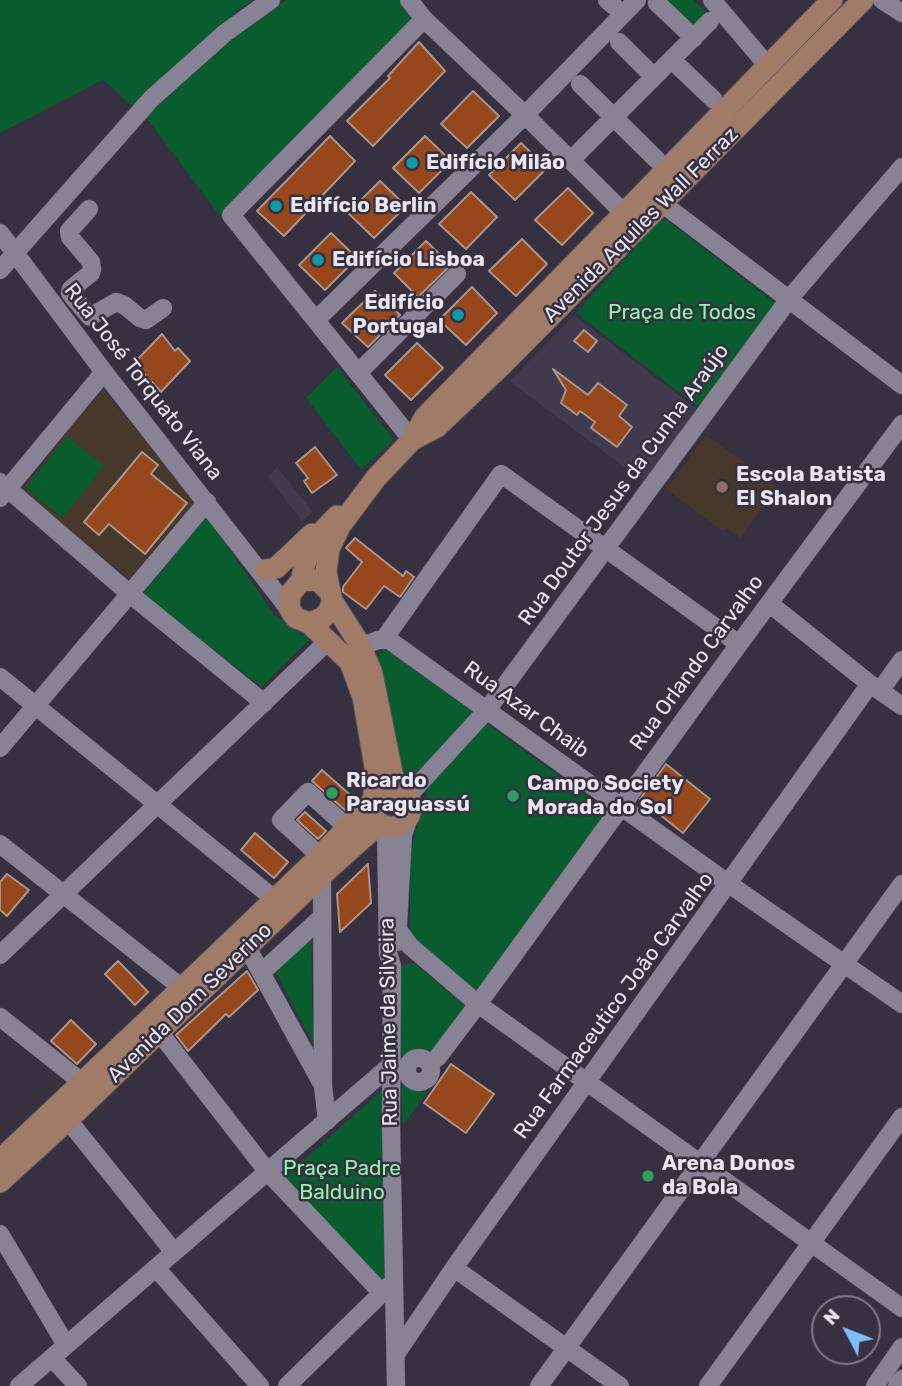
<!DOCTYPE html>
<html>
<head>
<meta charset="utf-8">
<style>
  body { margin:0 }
  #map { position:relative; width:902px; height:1386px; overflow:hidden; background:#363040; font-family:Rubik,sans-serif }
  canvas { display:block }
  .north { position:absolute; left:811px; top:1295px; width:70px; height:70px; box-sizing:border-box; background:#363040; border:2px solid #7e7986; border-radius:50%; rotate:312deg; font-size:19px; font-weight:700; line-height:28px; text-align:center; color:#e9e6f0 }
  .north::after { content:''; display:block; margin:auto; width:24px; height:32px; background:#7cbef9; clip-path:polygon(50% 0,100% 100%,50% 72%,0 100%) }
</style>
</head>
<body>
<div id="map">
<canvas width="902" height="1386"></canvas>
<div class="north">N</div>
</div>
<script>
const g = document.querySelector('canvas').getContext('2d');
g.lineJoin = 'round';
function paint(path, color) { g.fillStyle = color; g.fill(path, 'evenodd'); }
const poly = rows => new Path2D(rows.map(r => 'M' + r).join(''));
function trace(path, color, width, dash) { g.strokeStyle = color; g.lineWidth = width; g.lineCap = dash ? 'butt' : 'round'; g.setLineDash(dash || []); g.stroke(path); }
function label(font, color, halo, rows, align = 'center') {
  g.font = font + ' Rubik,sans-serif'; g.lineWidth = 5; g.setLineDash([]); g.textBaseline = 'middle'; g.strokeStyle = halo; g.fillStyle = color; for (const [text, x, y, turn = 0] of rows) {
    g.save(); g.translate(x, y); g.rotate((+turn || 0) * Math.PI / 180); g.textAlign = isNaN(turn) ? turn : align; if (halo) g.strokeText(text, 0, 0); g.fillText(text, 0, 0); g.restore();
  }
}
paint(poly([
  [574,315,698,410,646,483,509,381],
  [277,467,313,512,302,521,268,477]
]), '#403a4e');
paint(poly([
  [102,388,196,502,131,580,21,490],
  [706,435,777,485,741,538,726,528,723,531,666,489]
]), '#46382a');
paint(poly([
  [0,0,253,0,237,11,205,40,136,109,103,80,0,133],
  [286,0,399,0,410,11,413,20,219,215,145,116,219,47],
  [661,0,694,0,707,13,690,29],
  [660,219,668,221,779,306,702,410,576,313],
  [337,367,394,440,361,470,306,398],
  [67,436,104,466,62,518,25,488],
  [206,516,274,614,290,628,311,638,262,687,142,595],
  [385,648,476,715,414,778,410,779,403,778,373,662],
  [487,724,608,811,477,996,410,937,410,852,429,785],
  [311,936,313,1044,274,968],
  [408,963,415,964,469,1009,427,1057,413,1056,405,1063,403,1073,407,1082,415,1088,429,1089,403,1125,397,973,401,967],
  [382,1090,385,1286,285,1177]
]), '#095c2d');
const building = poly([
  [419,42,445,71,373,146,347,121,390,78,388,76,419,42],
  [473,91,499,116,467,148,441,124,473,91],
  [330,136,355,161,284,236,257,211,330,136],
  [425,136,451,161,419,193,393,168,425,136],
  [521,143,547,168,515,200,489,175,521,143],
  [380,181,406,206,374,238,348,213,380,181],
  [568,188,593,213,562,245,535,220,568,188],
  [471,192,497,217,466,249,439,224,471,192],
  [331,233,357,258,325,290,299,265,331,233],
  [522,239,547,264,516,296,489,271,522,239],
  [426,241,451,265,418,297,394,273,426,241],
  [472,287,497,313,466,345,439,320,472,287],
  [375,291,400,315,368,347,342,323,375,291],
  [584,330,597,341,588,352,574,341,584,330],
  [162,334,175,351,178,348,190,361,161,392,134,363,162,334],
  [417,343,443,368,411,400,385,375,417,343],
  [553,369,588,395,598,383,627,405,619,416,632,427,617,447,591,428,595,422,580,411,577,415,561,403,566,390,553,369],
  [315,447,337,475,312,493,304,481,308,478,296,463,315,447],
  [142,452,158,465,151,474,187,503,145,554,109,524,99,535,84,522,142,452],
  [355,538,403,576,406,571,414,577,400,597,384,586,366,609,343,592,343,587,362,562,346,548,355,538],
  [666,764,710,799,683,833,640,799,666,764],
  [322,770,356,800,346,811,312,781,322,770],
  [305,812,326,831,318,839,297,820,305,812],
  [255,833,288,862,274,878,241,850,255,833],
  [368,864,371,903,340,932,337,894,368,864],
  [7,874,29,890,7,916,0,910,0,882,7,874],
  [118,961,148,992,135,1005,105,974,118,961],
  [247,971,258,990,229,1017,226,1014,188,1051,176,1035,247,971],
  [71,1020,96,1044,77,1064,51,1041,71,1020],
  [451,1064,494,1094,466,1133,424,1103,451,1064]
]);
paint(building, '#96481c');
trace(building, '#a9958b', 2);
const minor = poly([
  [409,0,424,19,525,115,632,221],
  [607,0,614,6],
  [712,0,767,65],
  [882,0,902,13],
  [657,3,694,38],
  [619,42,654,77],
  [672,60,714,100],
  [580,84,657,160],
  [571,160,710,21],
  [663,204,902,385],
  [89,209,69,231,70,237,91,262,92,269,91,273,71,289,70,293,74,298,90,317,116,302,124,305,140,318,146,320,163,308],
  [0,233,104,372,292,613],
  [0,270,151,99,225,33,271,0],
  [316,320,525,115,637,0],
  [359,372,457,274],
  [412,440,231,215,424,19],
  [0,482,130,594,264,703],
  [0,498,104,372],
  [770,604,870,684,902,706],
  [384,639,501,474,739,644],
  [359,643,368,644,378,640,389,640,729,884,902,1004],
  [0,677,283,906],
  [880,691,902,660],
  [0,748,207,502],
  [408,796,487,710,789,299,902,167],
  [386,827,388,953,392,966,391,1124,396,1386],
  [0,844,182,988],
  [320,856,281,820,308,792,348,828],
  [322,875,323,1086,327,1121],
  [399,931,410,946,478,1004,902,1308],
  [397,942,403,835,409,817],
  [247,947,321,1082],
  [0,955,329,640],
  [261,973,322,917],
  [0,1017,93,1091],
  [159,1032,267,1171,382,1293],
  '407 1070a12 12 0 1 1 24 0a12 12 0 1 1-24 0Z',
  [429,1064,438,1057,478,1004,739,644,902,424],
  [68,1120,174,1252],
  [0,1234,66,1345],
  [156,1268,260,1386],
  [454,1268,620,1386],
  [396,1354,454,1268,870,684],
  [52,1358,78,1386],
  [19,1386,391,1065],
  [287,1386,390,1285],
  [539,1386,902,884],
  [708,1386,902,1117],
  [875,1386,902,1347],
  [897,1386,902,1379]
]);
const major = poly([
  [412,440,437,427,500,367,863,0],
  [265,570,276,568,312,534],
  [301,581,306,560,319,535,337,516],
  [330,592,321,583,315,580,301,581,290,594,289,607,292,613,296,618,309,623,323,618,330,609,332,601,326,572,329,549,340,526,376,478,412,440,425,417,832,0],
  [332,601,359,643,372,673,395,787],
  [309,623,350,662,363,697,375,767,374,796],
  '371 807a20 20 0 1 1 40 0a20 20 0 1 1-40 0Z',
  [0,1160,182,988,320,856,372,802],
  [0,1182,68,1120,322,875,379,824]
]);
trace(minor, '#524e5b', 19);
trace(major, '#524e5b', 23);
trace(minor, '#888295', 18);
trace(major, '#9f7b68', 21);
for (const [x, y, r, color] of [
  [412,163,7,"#0f9aa8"],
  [276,206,7,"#0f9aa8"],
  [318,260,7,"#0f9aa8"],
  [458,315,7,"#0f9aa8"],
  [722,487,7,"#8d6e63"],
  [332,793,7,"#2e9e5b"],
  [513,796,7,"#2e9e5b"],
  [648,1176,7,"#2e9e5b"]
]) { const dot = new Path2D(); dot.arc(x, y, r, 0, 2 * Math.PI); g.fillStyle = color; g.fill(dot); trace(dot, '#363040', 2.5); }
label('bold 21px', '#e9e6f0', '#363040', [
  ["Edifício Milão",426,163],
  ["Edifício Berlin",290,206],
  ["Edifício Lisboa",332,260],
  ["Edifício",444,303,"right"],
  ["Portugal",444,327,"right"],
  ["Escola Batista",736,475],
  ["El Shalon",736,499],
  ["Ricardo",346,781],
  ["Paraguassú",346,805],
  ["Campo Society",527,784],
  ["Morada do Sol",527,808],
  ["Arena Donos",662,1164],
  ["da Bola",662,1188]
], 'left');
label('21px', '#e9e6f0', '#363040', [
  ["Avenida Aquiles Wall Ferraz",641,225,-45],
  ["Rua José Torquato Viana",143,382,52],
  ["Rua Doutor Jesus da Cunha Araújo",624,485,-54],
  ["Rua Orlando Carvalho",697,663,-54],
  ["Rua Azar Chaib",526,710,36],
  ["Avenida Dom Severino",190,1003,-44],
  ["Rua Farmaceutico João Carvalho",614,1006,-54],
  ["Rua Jaime da Silveira",389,1022,-91]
]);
label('21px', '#8bf8aa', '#363040', [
  ["Praça de Todos",682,313],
  ["Praça Padre",342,1169],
  ["Balduino",342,1193]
]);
</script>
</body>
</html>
